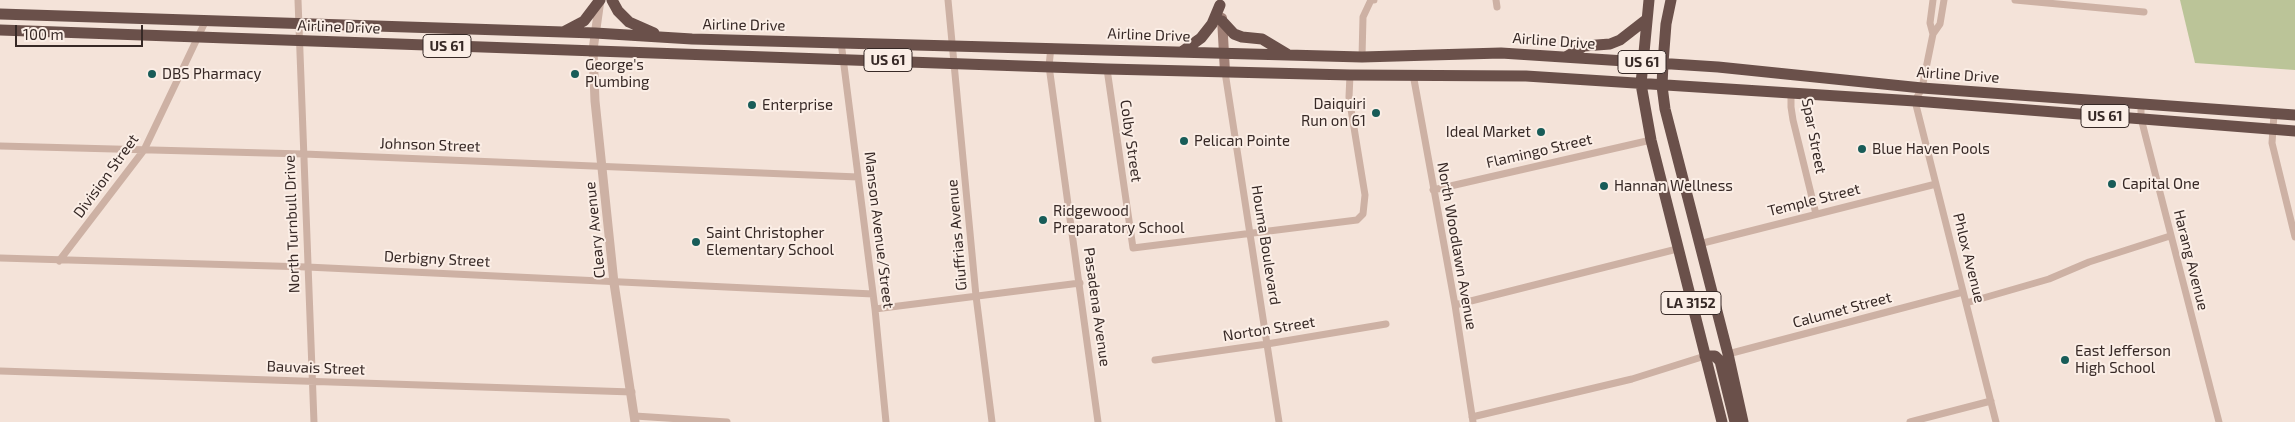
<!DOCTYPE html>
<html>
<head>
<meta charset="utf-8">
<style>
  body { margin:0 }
  #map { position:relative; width:2295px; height:422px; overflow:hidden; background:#f4e3d9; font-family:"Exo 2",sans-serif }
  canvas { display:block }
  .scale { position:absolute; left:15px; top:25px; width:128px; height:22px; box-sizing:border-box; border:2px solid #372926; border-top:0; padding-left:6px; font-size:15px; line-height:18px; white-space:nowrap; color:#372926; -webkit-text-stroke:4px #fbeee6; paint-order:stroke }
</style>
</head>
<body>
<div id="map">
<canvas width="2295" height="422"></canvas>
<div class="scale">100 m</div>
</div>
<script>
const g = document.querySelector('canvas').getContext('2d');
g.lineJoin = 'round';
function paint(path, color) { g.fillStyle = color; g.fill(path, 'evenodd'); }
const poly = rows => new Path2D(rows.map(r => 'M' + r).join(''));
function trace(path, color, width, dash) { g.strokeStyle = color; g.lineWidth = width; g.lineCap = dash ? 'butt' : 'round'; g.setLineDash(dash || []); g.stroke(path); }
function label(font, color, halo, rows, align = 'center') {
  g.font = font + ' "Exo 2",sans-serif'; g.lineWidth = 4; g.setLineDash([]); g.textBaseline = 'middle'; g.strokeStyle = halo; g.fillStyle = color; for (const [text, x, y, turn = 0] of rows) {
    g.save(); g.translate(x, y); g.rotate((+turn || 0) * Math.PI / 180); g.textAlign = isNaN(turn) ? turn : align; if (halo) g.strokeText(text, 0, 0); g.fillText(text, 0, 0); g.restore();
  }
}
paint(poly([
  [2180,0,2295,0,2295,70,2195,63]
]), '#bbc498');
trace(poly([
  [298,0,314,422],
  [948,0,976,296,992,422],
  [1496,0,1497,7],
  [1944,0,1940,24,1933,34,1922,88,1915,101,1996,422],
  [2015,0,2144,12],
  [1933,34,1930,23,1933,0],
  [841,42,875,309,886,422],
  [1051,47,1049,66,1098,422],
  [1362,57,1363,17,1371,0,1374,0],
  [1107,69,1133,248,1357,220,1363,214,1365,195,1349,97,1350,75],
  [1225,72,1279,422],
  [1413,74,1455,305,1473,422],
  [1791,93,1791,107,1793,120,1816,214],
  [2141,104,2141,118,2145,134,2219,422],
  [2274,114,2272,143,2295,237],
  [0,146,304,154,858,177],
  [1433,190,1651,140],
  [1699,244,1936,184],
  [0,258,307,267,873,294],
  [59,261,144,150,206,20],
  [1966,303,2049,279,2089,262,2170,236],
  [1455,305,1677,249],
  [875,309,1080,283],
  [1728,354,1963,292],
  [1155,360,1267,344,1386,324],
  [0,371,632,392],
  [635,416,727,422],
  [1472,417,1632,379,1705,356],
  [1910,422,1991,401]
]), '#cdb1a4', 7);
trace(poly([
  [600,0,593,50,595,101,614,283,635,422]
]), '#cdb1a4', 9);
trace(poly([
  [1222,18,1225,72]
]), '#a07f75', 10);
trace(poly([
  [612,0,618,11,629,22,654,33],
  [1649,0,1641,84,1651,140,1722,422],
  [1671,0,1666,24,1663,63,1662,86,1665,109,1728,354,1743,422],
  [0,14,595,33,692,39,1362,57,1501,53,1718,67,1922,88,2295,115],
  [1222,21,1234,34,1242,37,1262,39,1287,54],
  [0,30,1107,69,1350,75,1526,76,1915,101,2295,131],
  [565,31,584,21,600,0],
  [1183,51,1201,38,1212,24,1220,5],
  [1566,57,1584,46,1610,44,1620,40,1647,19],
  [1705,356,1715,356,1720,361,1735,422]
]), '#6a504a', 11);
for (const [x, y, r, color] of [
  [152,74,5,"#185c58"],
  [575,74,5,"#185c58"],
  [752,105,5,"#185c58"],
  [1376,113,5,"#185c58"],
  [1541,132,5,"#185c58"],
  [1184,141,5,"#185c58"],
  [1862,149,5,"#185c58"],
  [2112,184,5,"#185c58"],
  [1604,186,5,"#185c58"],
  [1043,220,5,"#185c58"],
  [696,242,5,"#185c58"],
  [2065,360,5,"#185c58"]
]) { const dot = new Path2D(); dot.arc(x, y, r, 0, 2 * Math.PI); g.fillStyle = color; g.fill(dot); trace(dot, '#fbeee6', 2); }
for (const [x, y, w] of [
  [447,46,48],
  [888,60,48],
  [1642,62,48],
  [2105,116,48],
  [1691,303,60]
]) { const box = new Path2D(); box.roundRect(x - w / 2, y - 11.5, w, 23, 4); g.fillStyle = '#fbeee6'; g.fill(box); trace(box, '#372926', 1); }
label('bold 14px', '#372926', null, [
  ["US 61",447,46],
  ["US 61",888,60],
  ["US 61",1642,62],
  ["US 61",2105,116],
  ["LA 3152",1691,303]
]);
label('15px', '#372926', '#fbeee6', [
  ["Airline Drive",744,25,1],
  ["Airline Drive",339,27,2],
  ["Airline Drive",1149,35,2],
  ["Airline Drive",1554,41,4],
  ["Airline Drive",1958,75,4],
  ["Spar Street",1814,136,79],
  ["Colby Street",1131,141,82],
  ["Johnson Street",430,145,2],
  ["Flamingo Street",1539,151,-13],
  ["Division Street",106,176,-54],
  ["Temple Street",1814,200,-14],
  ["North Turnbull Drive",292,224,-92],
  ["Cleary Avenue",595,230,-96],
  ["Manson Avenue/Street",879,230,83],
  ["Giuffrias Avenue",957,235,-95],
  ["Houma Boulevard",1266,245,81],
  ["North Woodlawn Avenue",1457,246,80],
  ["Phlox Avenue",1969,258,76],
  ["Derbigny Street",437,259,3],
  ["Harang Avenue",2191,260,76],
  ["Pasadena Avenue",1097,307,82],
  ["Calumet Street",1842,310,-15],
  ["Norton Street",1269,329,-9],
  ["Bauvais Street",316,368,2]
]);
label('15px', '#372926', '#fbeee6', [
  ["George's",585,65],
  ["Plumbing",585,82],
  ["DBS Pharmacy",162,74],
  ["Daiquiri",1366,104,"right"],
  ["Run on 61",1366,121,"right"],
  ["Enterprise",762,105],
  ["Ideal Market",1531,132,"right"],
  ["Pelican Pointe",1194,141],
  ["Blue Haven Pools",1872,149],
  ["Capital One",2122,184],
  ["Hannan Wellness",1614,186],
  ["Ridgewood",1053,211],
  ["Preparatory School",1053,228],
  ["Saint Christopher",706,233],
  ["Elementary School",706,250],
  ["East Jefferson",2075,351],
  ["High School",2075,368]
], 'left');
</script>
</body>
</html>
